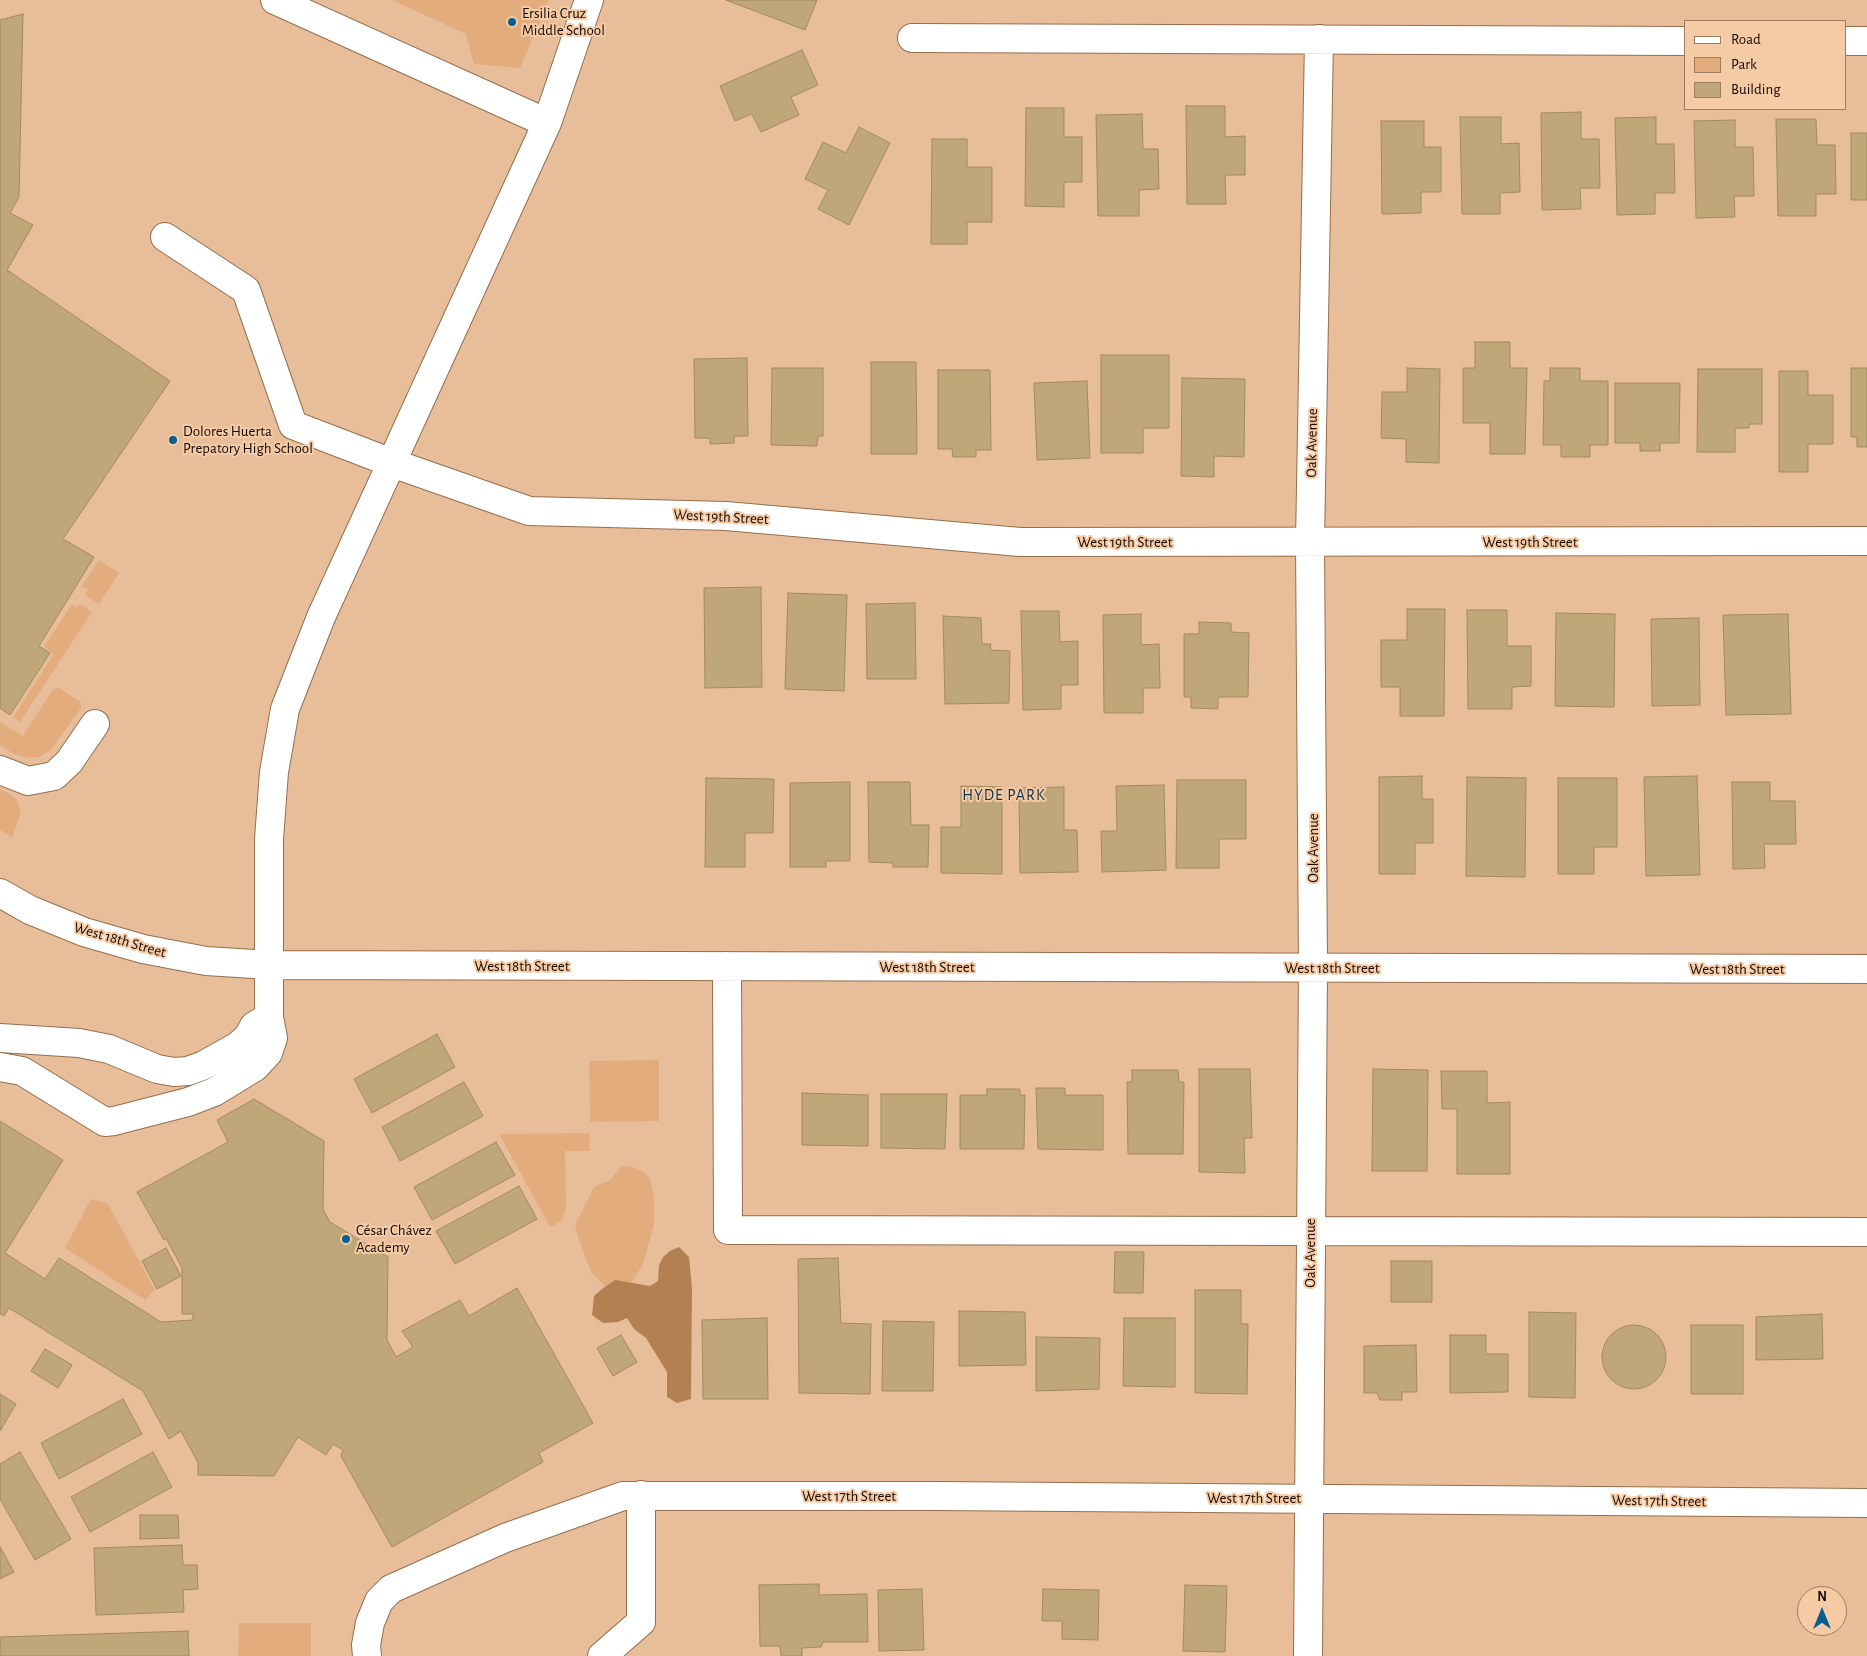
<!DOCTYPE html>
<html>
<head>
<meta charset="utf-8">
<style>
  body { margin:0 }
  #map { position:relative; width:1867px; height:1656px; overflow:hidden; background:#e8be9a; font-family:"Alegreya Sans",sans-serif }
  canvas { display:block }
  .legend { position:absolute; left:1684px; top:20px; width:162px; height:90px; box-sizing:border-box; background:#f5cba6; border:1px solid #9b7d64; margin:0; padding:6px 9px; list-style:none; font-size:15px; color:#150800 }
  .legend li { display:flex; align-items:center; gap:10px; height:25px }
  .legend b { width:25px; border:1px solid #9b7d64 }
  .north { position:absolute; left:1797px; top:1586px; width:50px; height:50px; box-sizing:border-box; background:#f5cba6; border:1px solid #9b7d64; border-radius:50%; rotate:0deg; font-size:14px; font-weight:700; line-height:20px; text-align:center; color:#150800 }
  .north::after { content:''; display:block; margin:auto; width:18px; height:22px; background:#075f90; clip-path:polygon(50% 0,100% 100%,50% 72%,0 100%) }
</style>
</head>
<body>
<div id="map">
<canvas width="1867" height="1656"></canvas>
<ul class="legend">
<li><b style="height:6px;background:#fff"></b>Road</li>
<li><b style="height:14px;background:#e2ac7d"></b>Park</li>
<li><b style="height:14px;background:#c0a779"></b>Building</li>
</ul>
<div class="north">N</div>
</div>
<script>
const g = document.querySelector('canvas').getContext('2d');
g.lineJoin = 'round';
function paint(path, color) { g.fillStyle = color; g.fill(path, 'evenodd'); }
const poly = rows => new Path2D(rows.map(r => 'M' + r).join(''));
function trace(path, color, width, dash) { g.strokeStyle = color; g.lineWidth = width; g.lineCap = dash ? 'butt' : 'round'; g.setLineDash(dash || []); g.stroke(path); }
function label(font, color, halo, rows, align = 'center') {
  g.font = font + ' "Alegreya Sans",sans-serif'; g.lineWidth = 4; g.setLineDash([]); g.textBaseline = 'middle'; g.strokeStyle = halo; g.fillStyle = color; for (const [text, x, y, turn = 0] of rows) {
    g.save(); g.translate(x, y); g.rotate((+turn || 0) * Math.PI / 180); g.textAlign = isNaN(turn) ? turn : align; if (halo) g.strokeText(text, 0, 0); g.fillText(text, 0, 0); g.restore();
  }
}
paint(poly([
  [392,0,549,0,520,68,474,64,466,34],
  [99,560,119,573,99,604,85,595,88,590,82,586],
  [72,604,77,607,80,604,92,612,20,722,13,717,54,654,44,647],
  [59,688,81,702,81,708,51,750,40,757,27,758,14,754,0,745,0,722,23,736,53,689],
  [0,789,16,798,21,811,12,838,0,830],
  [659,1060,659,1121,590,1122,589,1061],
  [589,1133,590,1151,565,1151,566,1207,562,1221,550,1227,499,1134],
  [629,1166,641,1170,650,1178,654,1198,654,1225,643,1264,632,1282,617,1289,606,1287,591,1272,579,1240,575,1225,594,1187,610,1180,621,1167],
  [91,1199,108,1204,155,1290,145,1300,65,1248],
  [239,1623,311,1623,311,1656,238,1656]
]), '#e2ac7d');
paint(poly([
  [679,1247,689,1257,692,1288,691,1399,677,1403,667,1397,667,1372,646,1338,634,1329,627,1318,618,1322,603,1323,592,1315,594,1296,602,1289,615,1280,650,1286,658,1281,659,1265,663,1257,670,1251]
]), '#b38051');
const building = poly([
  [726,0,817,0,805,30,726,0],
  [23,14,19,197,10,213,33,225,7,270,170,381,63,539,94,557,39,646,50,653,10,715,0,708,0,20,23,14],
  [802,50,818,85,791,97,799,115,761,132,752,114,735,121,720,86,802,50],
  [1186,106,1225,106,1225,137,1245,136,1245,175,1225,175,1226,204,1187,204,1186,106],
  [1026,108,1064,108,1064,137,1082,137,1082,182,1064,182,1064,207,1025,206,1026,108],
  [1581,112,1581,139,1599,139,1600,188,1580,188,1581,209,1542,210,1541,113,1581,112],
  [1142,114,1143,149,1158,149,1159,189,1139,190,1139,216,1098,216,1096,115,1142,114],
  [1460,117,1501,117,1501,144,1519,143,1520,192,1500,193,1500,214,1462,214,1460,117],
  [1656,117,1656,144,1674,144,1675,193,1655,193,1655,214,1617,215,1615,118,1656,117],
  [1776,119,1816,119,1817,145,1835,145,1836,194,1816,194,1816,216,1778,216,1776,119],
  [1735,120,1735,147,1753,147,1754,196,1734,196,1735,217,1696,218,1694,121,1735,120],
  [1381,121,1424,121,1424,147,1441,147,1441,192,1421,192,1421,213,1382,214,1381,121],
  [859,127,890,143,849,225,818,209,828,190,805,179,823,142,846,153,859,127],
  [1851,133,1867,133,1867,200,1851,200,1851,133],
  [932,139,967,139,967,167,992,167,992,222,967,222,967,244,931,244,932,139],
  [1475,342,1510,342,1510,368,1527,368,1525,454,1490,454,1490,423,1463,423,1463,368,1475,368,1475,342],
  [1101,355,1169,355,1169,428,1143,428,1143,453,1101,453,1101,355],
  [747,358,748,436,734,436,734,443,710,444,710,438,695,438,694,359,747,358],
  [871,362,916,362,917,454,871,454,871,362],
  [772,368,823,368,823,436,818,436,817,446,771,445,772,368],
  [1407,368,1440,369,1439,463,1406,462,1406,439,1381,438,1382,392,1407,392,1407,368],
  [1550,368,1580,368,1580,381,1608,381,1608,445,1590,445,1590,457,1561,457,1561,445,1543,445,1544,381,1550,381,1550,368],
  [1851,368,1867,368,1867,447,1857,447,1857,437,1851,437,1851,368],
  [1698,369,1762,369,1762,424,1749,424,1749,428,1735,428,1735,452,1697,452,1698,369],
  [938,370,990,370,991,450,976,450,976,457,953,457,952,449,938,449,938,370],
  [1779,371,1808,371,1808,395,1833,395,1833,444,1808,444,1808,472,1779,472,1779,371],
  [1182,378,1245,379,1244,457,1214,456,1214,477,1181,476,1182,378],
  [1087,381,1090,458,1037,460,1034,383,1087,381],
  [1615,383,1680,383,1679,443,1660,443,1660,451,1640,451,1640,443,1615,443,1615,383],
  [761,587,762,687,705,688,704,588,761,587],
  [788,593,847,595,844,691,785,689,788,593],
  [915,603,916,679,867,679,866,604,915,603],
  [1407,609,1445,609,1444,716,1400,716,1400,687,1381,687,1381,640,1407,640,1407,609],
  [1467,610,1507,610,1507,646,1531,646,1531,686,1512,687,1512,709,1468,709,1467,610],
  [1021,611,1059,611,1060,642,1078,641,1078,685,1061,685,1061,709,1023,710,1021,611],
  [1556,613,1615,614,1614,707,1555,706,1556,613],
  [1141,614,1141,645,1159,644,1160,688,1143,688,1143,713,1104,713,1103,615,1141,614],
  [1788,614,1791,714,1726,715,1723,615,1788,614],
  [943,616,981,618,982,644,991,644,990,650,1010,651,1009,703,945,704,943,616],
  [1699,618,1700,705,1652,706,1651,619,1699,618],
  [1199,622,1231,623,1231,632,1249,633,1248,697,1218,697,1218,709,1191,708,1191,697,1184,697,1184,634,1199,634,1199,622],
  [1422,776,1422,799,1433,799,1433,843,1415,843,1415,874,1379,874,1379,777,1422,776],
  [1697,776,1700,875,1646,876,1644,777,1697,776],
  [1467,777,1526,778,1525,877,1466,876,1467,777],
  [706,778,774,779,773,833,745,833,745,867,705,867,706,778],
  [1558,778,1617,778,1617,847,1594,847,1594,874,1558,874,1558,778],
  [1177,780,1246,780,1246,839,1219,839,1219,868,1176,868,1177,780],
  [850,782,850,861,826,861,826,867,790,867,790,783,850,782],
  [868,782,910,782,911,825,929,825,928,867,893,867,893,863,869,862,868,782],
  [1732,782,1770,782,1770,801,1795,801,1796,844,1764,844,1765,868,1733,869,1732,782],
  [1164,785,1166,870,1102,872,1101,831,1117,831,1116,786,1164,785],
  [961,786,1002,787,1002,874,941,873,941,827,961,827,961,786],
  [1064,787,1064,830,1077,830,1078,872,1020,873,1019,788,1064,787],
  [437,1034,455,1067,372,1113,354,1079,437,1034],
  [1199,1069,1250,1069,1252,1138,1244,1138,1245,1173,1199,1172,1199,1069],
  [1373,1069,1428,1070,1427,1171,1372,1171,1373,1069],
  [1132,1070,1178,1070,1179,1082,1184,1082,1183,1154,1128,1154,1127,1082,1132,1082,1132,1070],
  [1441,1071,1487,1071,1487,1103,1510,1102,1510,1174,1457,1174,1457,1109,1442,1109,1441,1071],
  [464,1082,483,1116,400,1161,382,1127,464,1082],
  [1036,1088,1065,1088,1065,1095,1103,1095,1103,1150,1038,1149,1036,1088],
  [987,1089,1020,1089,1020,1095,1025,1095,1024,1149,960,1149,960,1095,987,1095,987,1089],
  [802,1093,868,1095,868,1146,802,1145,802,1093],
  [881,1094,947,1094,945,1149,881,1148,881,1094],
  [254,1099,324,1141,323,1209,330,1222,388,1257,387,1340,396,1357,413,1347,402,1331,460,1300,469,1316,517,1288,593,1423,539,1453,543,1462,392,1547,341,1456,343,1450,333,1444,326,1455,298,1437,274,1476,198,1475,198,1463,181,1431,169,1439,143,1391,9,1308,4,1316,0,1314,0,1121,63,1160,5,1253,45,1279,59,1258,161,1322,193,1320,193,1314,182,1314,182,1268,166,1238,164,1240,137,1192,228,1142,217,1120,254,1099],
  [496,1142,515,1175,432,1220,414,1187,496,1142],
  [519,1186,537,1219,455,1264,436,1231,519,1186],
  [166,1248,181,1276,157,1289,142,1261,166,1248],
  [1115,1252,1144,1252,1143,1293,1114,1293,1115,1252],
  [838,1258,841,1323,871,1324,870,1394,799,1393,798,1259,838,1258],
  [1391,1261,1432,1261,1432,1302,1391,1302,1391,1261],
  [1195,1290,1241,1290,1241,1324,1248,1324,1247,1394,1195,1393,1195,1290],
  [959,1311,1025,1312,1026,1365,959,1366,959,1311],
  [1529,1312,1576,1313,1575,1398,1529,1397,1529,1312],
  [1822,1314,1823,1359,1756,1360,1756,1317,1822,1314],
  [767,1318,768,1399,703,1399,702,1320,767,1318],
  [1124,1318,1175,1318,1175,1387,1123,1386,1124,1318],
  [883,1321,934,1322,933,1391,882,1391,883,1321],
  '1602 1357a32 32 0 1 1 64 0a32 32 0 1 1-64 0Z',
  [1691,1325,1743,1325,1743,1394,1691,1394,1691,1325],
  [621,1335,637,1362,613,1376,597,1348,621,1335],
  [1450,1335,1486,1335,1486,1354,1508,1354,1508,1392,1450,1393,1450,1335],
  [1036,1337,1100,1338,1099,1389,1036,1391,1036,1337],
  [1416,1345,1417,1392,1402,1392,1402,1400,1380,1400,1377,1393,1364,1393,1364,1346,1416,1345],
  [45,1349,72,1365,58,1388,31,1371,45,1349],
  [0,1394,16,1404,0,1431,0,1394],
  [123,1399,142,1434,59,1479,41,1443,123,1399],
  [20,1452,71,1539,35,1560,0,1499,0,1464,20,1452],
  [153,1452,172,1487,90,1532,71,1497,153,1452],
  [140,1515,178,1515,179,1538,140,1539,140,1515],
  [182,1545,183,1565,197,1565,198,1589,183,1590,184,1612,96,1615,94,1548,182,1545],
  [0,1547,14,1572,0,1579,0,1547],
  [819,1584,819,1595,867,1594,868,1642,823,1642,821,1647,802,1648,802,1656,781,1656,780,1646,760,1646,759,1585,819,1584],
  [1185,1585,1227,1586,1225,1652,1183,1651,1185,1585],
  [922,1589,924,1650,879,1651,878,1590,922,1589],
  [1043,1589,1099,1590,1098,1640,1062,1639,1062,1621,1042,1621,1043,1589],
  [188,1631,189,1656,0,1656,0,1637,188,1631]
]);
paint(building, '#c0a779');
trace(building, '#a28a5d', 1);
const minor = poly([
  [275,0,547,123],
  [912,38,1686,41],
  [1846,41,1867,41],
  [165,237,246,290,293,425,392,463,529,511,726,516,1020,542,1867,541],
  [0,770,28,781,54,776,69,762,95,724],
  [0,893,30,910,84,932,143,949,206,961,270,965,1867,969],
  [727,966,728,1230,1867,1232],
  [0,1038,79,1043,109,1049,157,1069,174,1072,188,1071,202,1066,238,1046,248,1037,254,1026,269,1017],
  [0,1067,22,1071,105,1122,114,1121,188,1102,214,1092,255,1067,268,1053,273,1038,269,1017,269,839,274,772,285,709,321,617,547,123,589,0],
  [367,1656,366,1645,370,1623,379,1601,391,1589,505,1538,623,1496,934,1496,1867,1503],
  [602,1656,641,1622,641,1495],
  [1308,1656,1313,968,1310,542,1319,39]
]);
trace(minor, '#946e4d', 30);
trace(minor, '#fff', 28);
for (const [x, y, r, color] of [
  [512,22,5,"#075f90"],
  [173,440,5,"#075f90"],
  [346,1239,5,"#075f90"]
]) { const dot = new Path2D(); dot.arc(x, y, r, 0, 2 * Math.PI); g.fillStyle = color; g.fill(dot); trace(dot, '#f5cba6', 2); }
label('15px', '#150800', '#f5cba6', [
  ["Ersilia Cruz",522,13],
  ["Middle School",522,30],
  ["Dolores Huerta",183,431],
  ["Prepatory High School",183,448],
  ["César Chávez",356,1230],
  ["Academy",356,1247]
], 'left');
label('15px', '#150800', '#f5cba6', [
  ["Oak Avenue",1312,443,-89],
  ["West 19th Street",721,517,3],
  ["West 19th Street",1125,542],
  ["West 19th Street",1530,542],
  ["Oak Avenue",1313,848,-90],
  ["West 18th Street",120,940,16],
  ["West 18th Street",522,966],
  ["West 18th Street",927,967],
  ["West 18th Street",1332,968],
  ["West 18th Street",1737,969],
  ["Oak Avenue",1310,1253,-90],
  ["West 17th Street",849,1496],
  ["West 17th Street",1254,1498],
  ["West 17th Street",1659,1501,1]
]);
g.letterSpacing = '1px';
label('16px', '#11344d', '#f5cba6', [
  ["HYDE PARK",1004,795]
]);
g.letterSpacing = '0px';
</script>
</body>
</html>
